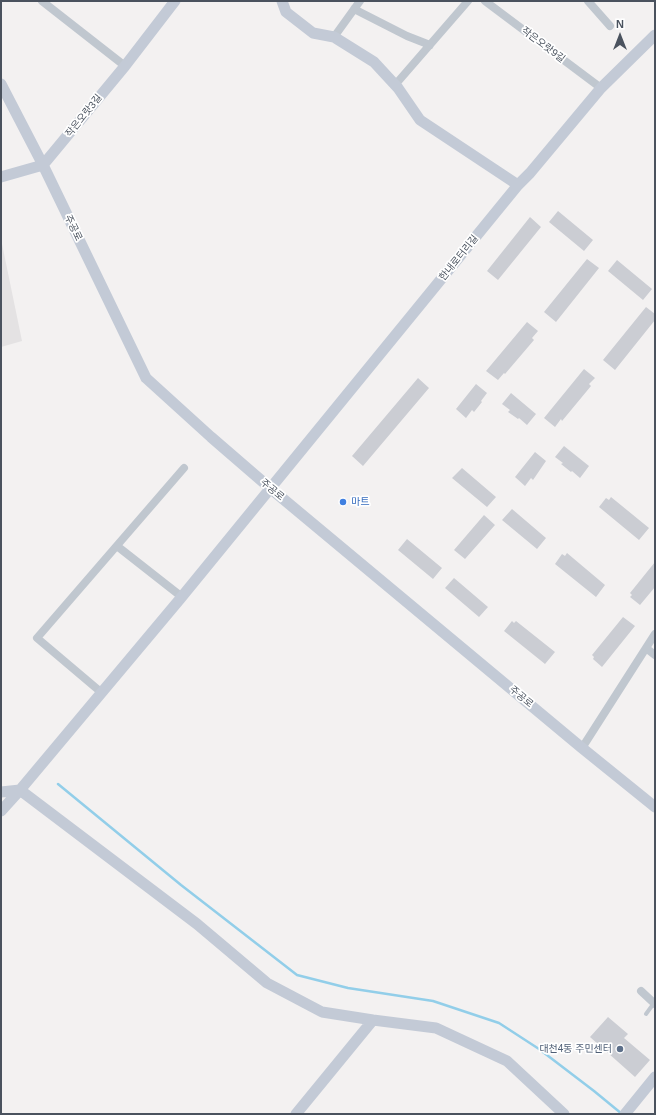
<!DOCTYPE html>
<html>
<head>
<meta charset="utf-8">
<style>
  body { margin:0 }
  #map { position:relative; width:656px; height:1115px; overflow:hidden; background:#f3f1f1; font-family:Helvetica,sans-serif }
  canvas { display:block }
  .frame { position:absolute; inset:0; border:2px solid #4a525e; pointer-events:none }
  .north { position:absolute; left:600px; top:16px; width:40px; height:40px; -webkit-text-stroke:3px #fff; paint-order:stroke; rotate:0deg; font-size:11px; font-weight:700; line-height:16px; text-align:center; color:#4a525e }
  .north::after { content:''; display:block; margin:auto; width:14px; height:18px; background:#4a525e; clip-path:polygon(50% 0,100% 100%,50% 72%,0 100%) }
</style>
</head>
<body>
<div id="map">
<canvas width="656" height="1115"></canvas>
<div class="frame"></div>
<div class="north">N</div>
</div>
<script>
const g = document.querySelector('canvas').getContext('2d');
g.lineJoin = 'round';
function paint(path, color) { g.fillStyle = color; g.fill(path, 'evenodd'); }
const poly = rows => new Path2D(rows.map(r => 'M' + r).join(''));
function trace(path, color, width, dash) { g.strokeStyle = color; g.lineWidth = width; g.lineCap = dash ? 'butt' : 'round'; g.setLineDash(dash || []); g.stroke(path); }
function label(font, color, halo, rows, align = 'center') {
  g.font = font + ' Helvetica,"Noto Sans KR",sans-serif'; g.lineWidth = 3.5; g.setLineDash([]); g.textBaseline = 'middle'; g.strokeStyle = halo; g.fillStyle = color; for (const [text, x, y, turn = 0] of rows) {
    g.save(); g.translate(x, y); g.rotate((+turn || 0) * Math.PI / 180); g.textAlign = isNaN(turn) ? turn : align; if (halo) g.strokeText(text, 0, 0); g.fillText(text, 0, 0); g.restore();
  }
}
paint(poly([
  [1,239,22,341,1,347]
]), '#e4e2e3');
trace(poly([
  [58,784,181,885,297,975,348,988,433,1001,499,1023,539,1049,594,1091,622,1114]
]), '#92cee9', 2.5);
paint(poly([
  [558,211,593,240,584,251,549,222],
  [530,217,541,227,498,280,487,271],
  [587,259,599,268,556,322,544,312],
  [617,260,652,289,643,300,608,271],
  [646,307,655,314,655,320,615,370,603,360],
  [527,322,538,331,532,338,534,340,505,374,504,373,498,380,486,371],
  [584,369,595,378,589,384,591,386,562,421,561,419,555,427,544,418],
  [418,378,429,388,363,466,352,456],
  [476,384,487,393,481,401,482,402,474,412,472,410,466,418,456,409],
  [511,393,536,414,527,425,519,418,518,419,508,412,510,410,502,404],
  [564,446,589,466,580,478,572,471,571,472,561,464,563,463,555,457],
  [535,452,546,461,533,480,531,478,525,486,515,477],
  [462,468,496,497,487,507,452,478],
  [611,497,649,528,639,540,599,507,606,498,609,500],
  [512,509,546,538,537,549,502,520],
  [484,515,495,525,465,559,454,550],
  [407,539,442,568,433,579,398,550],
  [567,553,605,585,596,597,555,564,562,554,565,556],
  [655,562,655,587,640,605,630,597,632,595,630,593],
  [454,578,488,607,479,617,445,588],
  [623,617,635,626,602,667,593,659,594,657,592,655],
  [512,621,514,623,516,621,555,652,545,664,504,631],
  [608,1017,628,1034,624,1038,650,1060,635,1077,590,1037]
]), '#cbcdd3');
trace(poly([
  [646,1014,654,1003]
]), '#c0c7cf', 4);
trace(poly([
  [42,1,125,66],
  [485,1,601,88],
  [588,1,610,26],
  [354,9,407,36,430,45],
  [334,37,360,1],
  [395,85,468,1],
  [117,546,182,597],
  [646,648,655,655],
  [102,693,37,638,184,468],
  [582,748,655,634],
  [641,991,655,1004]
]), '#c0c7cf', 8);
trace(poly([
  [282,1,286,12,313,33,334,37,374,62,398,88,420,120,518,185],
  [1,84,43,165,146,378,211,437,270,488,582,748,655,807],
  [1,177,43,165,125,66,175,1],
  [1,792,20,790,197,924,267,983,322,1012,373,1020,436,1028,507,1061,564,1114],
  [1,811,20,790,180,599,518,185,530,173,601,88,655,35],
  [296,1114,373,1020],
  [625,1114,655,1077]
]), '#c3cad6', 11);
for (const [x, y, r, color] of [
  [343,502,4,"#3f7fe0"],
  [620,1049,4,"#5c6f8a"]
]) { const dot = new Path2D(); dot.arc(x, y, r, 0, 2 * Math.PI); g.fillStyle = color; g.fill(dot); trace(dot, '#fff', 1.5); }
label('10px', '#4a525e', '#fff', [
  ["작은오랏9길",543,45,37],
  ["작은오랏3길",84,116,-51],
  ["주공로",73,228,64],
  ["한내로터리길",459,258,-51],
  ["주공로",272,490,40],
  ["주공로",521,697,40]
]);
label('10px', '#366cbe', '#fff', [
  ["마트",351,502]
], 'left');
label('10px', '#4e5e75', '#fff', [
  ["대천4동 주민센터",612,1049]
], 'right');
</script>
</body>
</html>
